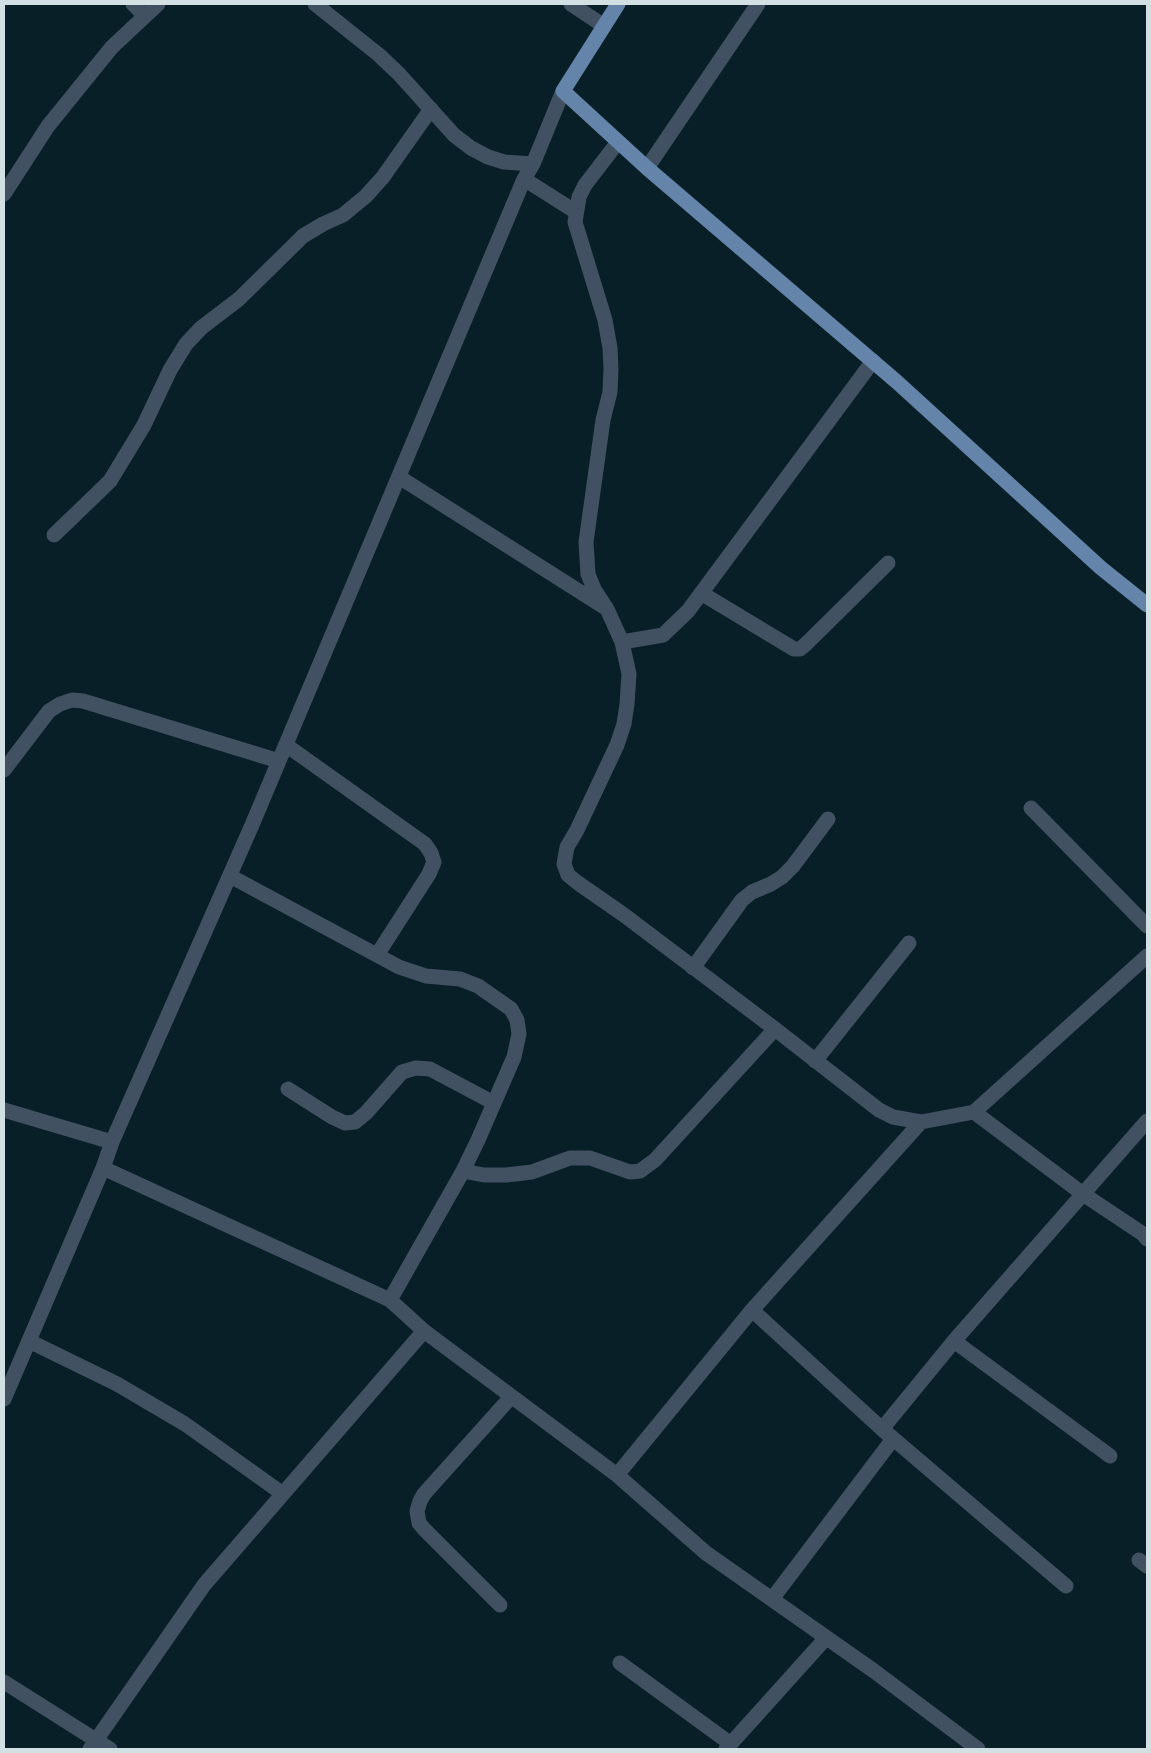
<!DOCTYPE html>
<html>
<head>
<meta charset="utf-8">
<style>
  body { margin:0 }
  #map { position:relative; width:1151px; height:1753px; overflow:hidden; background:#091f27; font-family:Commissioner,sans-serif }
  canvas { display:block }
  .frame { position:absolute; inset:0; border:5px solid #d2e0e4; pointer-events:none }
</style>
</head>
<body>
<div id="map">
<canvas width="1151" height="1753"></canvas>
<div class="frame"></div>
</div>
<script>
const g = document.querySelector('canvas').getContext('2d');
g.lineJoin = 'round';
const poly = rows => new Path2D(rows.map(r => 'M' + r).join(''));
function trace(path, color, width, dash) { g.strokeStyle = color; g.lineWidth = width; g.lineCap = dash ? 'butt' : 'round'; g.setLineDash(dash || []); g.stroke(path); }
trace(poly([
  [1031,808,1147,926]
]), '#415162', 15);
trace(poly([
  [133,4,145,16],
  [315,4,379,55,399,74,454,135,471,148,488,157,504,162,533,164,563,91],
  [571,4,604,26],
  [618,142,585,185,579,197,575,222,605,320,610,348,611,369,610,392,603,420,586,542,588,574,594,589,607,609,622,642,629,674,627,704,624,724,617,745,577,830,567,847,564,864,568,875,578,883,624,915,775,1029,879,1110,893,1117,921,1122],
  [647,168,758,4],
  [524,179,576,212],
  [4,194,48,126,112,47,158,4],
  [399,477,604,607],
  [54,535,110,481,144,425,170,370,186,344,201,328,239,299,303,236,323,224,343,215,366,196,383,177,431,109],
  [701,593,789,646,794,649,800,649,806,644,888,563],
  [622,642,663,635,688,611,873,361],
  [286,745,425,844,431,853,434,862,429,874,377,955],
  [4,770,49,711,60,704,72,700,83,701,279,761],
  [230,876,399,967,426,976,460,979,478,986,511,1009,517,1020,519,1034,514,1057,478,1140,463,1171,390,1300],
  [693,968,742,900,752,892,771,884,782,877,793,866,828,819],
  [815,1061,909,943],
  [288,1089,332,1117,345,1123,355,1122,366,1113,402,1072,416,1068,430,1069,494,1103],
  [4,1110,112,1142],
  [974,1112,1083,1194,1143,1234,1147,1239],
  [103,1168,390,1300,424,1331,617,1475,706,1553,874,1671,978,1749],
  [463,1171,484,1175,506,1175,532,1172,570,1158,590,1158,630,1172,640,1171,655,1160,775,1029],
  [752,1310,882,1429,1066,1586],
  [29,1341,117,1384,185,1424,283,1494],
  [954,1341,1110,1456],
  [4,1399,103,1168,112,1142,252,825,524,179,533,164],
  [882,1429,954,1341,1147,1121],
  [617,1475,752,1310,921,1122,974,1112,1147,956],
  [1139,1560,1147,1566],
  [772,1599,893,1439],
  [500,1605,424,1529,419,1523,417,1511,420,1501,424,1494,511,1397],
  [620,1663,731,1744],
  [4,1682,110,1749],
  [90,1749,204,1585,424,1331],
  [726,1749,826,1638]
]), '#415162', 15);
trace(poly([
  [618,4,563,91,647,168,897,382,1101,568,1147,605]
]), '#6485a9', 15);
</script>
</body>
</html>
